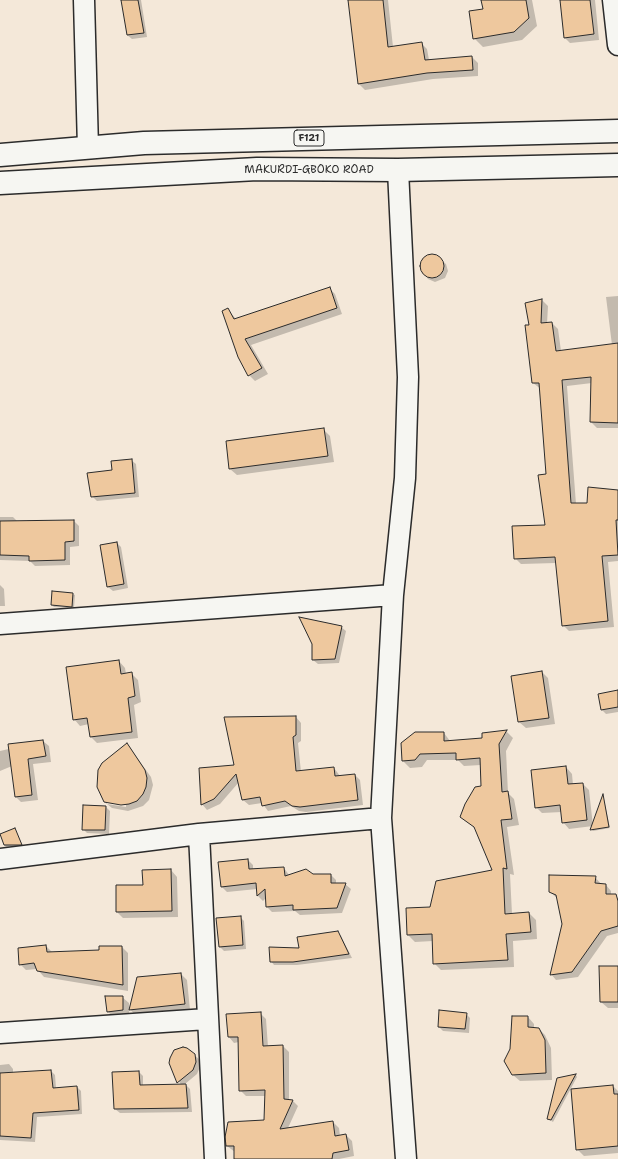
<!DOCTYPE html>
<html>
<head>
<meta charset="utf-8">
<style>
  body { margin:0 }
  canvas { display:block; background:#f4e8d9 }
</style>
</head>
<body>
<canvas width="618" height="1159"></canvas>
<script>
const g = document.querySelector('canvas').getContext('2d');
g.lineJoin = 'round';
function paint(path, color) { g.fillStyle = color; g.fill(path, 'evenodd'); }
const poly = rows => new Path2D(rows.map(r => 'M' + r).join(''));
function trace(path, color, width, dash) { g.strokeStyle = color; g.lineWidth = width; g.lineCap = dash ? 'butt' : 'round'; g.setLineDash(dash || []); g.stroke(path); }
function label(font, color, halo, rows, align = 'center') {
  g.font = font + ' "Shantell Sans",sans-serif'; g.lineWidth = 3; g.setLineDash([]); g.textBaseline = 'middle'; g.strokeStyle = halo; g.fillStyle = color; for (const [text, x, y, turn = 0] of rows) {
    g.save(); g.translate(x, y); g.rotate((+turn || 0) * Math.PI / 180); g.textAlign = isNaN(turn) ? turn : align; if (halo) g.strokeText(text, 0, 0); g.fillText(text, 0, 0); g.restore();
  }
}
paint(poly([
  [122,0,141,0,147,37,132,39,127,35],
  [350,0,388,0,393,47,421,43,427,49,429,60,472,57,478,63,478,76,433,79,365,90,359,84],
  [482,0,532,0,537,26,522,40,483,47,474,38,484,10],
  [561,0,595,0,599,40,570,43,564,37],
  [435,255,446,264,448,271,445,278,435,282,428,279,420,268,423,258],
  [329,288,335,294,342,314,251,345,268,374,255,381,249,375,228,310,236,319],
  [618,296,618,428,597,428,591,422,592,383,567,386,576,504,588,504,618,491,618,561,608,562,614,627,569,631,563,625,556,563,521,564,515,558,546,526,547,475,541,389,533,383,531,326,526,303,542,300,548,306,547,324,552,323,558,329,561,351,612,345,606,297],
  [324,430,330,436,334,462,237,475,230,469],
  [131,460,136,464,139,497,97,501,92,496,113,471],
  [0,517,13,517,17,521,74,521,79,526,79,546,70,547,70,565,35,566,30,561,0,560],
  [117,543,121,547,128,588,113,591,108,587],
  [0,585,4,589,5,606,0,606],
  [73,594,75,595,74,608,54,607,52,605],
  [341,627,346,631,339,663,318,664,313,660],
  [119,661,125,668,126,674,131,673,138,680,141,702,134,705,138,738,97,743,91,737,89,724,80,726,74,719],
  [542,672,548,678,555,724,526,728,519,722,512,677],
  [618,691,618,712,606,714,602,710],
  [296,717,301,723,301,741,298,743,301,772,334,768,340,776,355,775,360,780,363,805,306,812,299,811,291,806,268,811,262,803,249,805,243,800,239,782,220,804,207,810,202,804,236,766],
  [506,731,513,738,506,751,508,793,514,799,519,825,507,827,514,875,510,874,512,914,529,913,536,920,537,939,513,941,514,967,441,970,434,963,433,941,415,942,408,935,431,908,494,870,476,829,462,817,482,787,481,765,464,766,458,760,427,760,422,767,410,768,403,761,444,733,450,741,483,739,483,733],
  [43,741,49,746,51,762,33,764,38,800,21,802,16,797,12,766,0,771,0,751],
  [127,744,151,777,153,785,149,800,143,806,128,811,112,808,107,804,126,807,126,805,107,802,107,804,105,802],
  [566,767,572,774,573,785,583,784,589,790,593,826,569,829,563,822,562,812,542,813,536,807],
  [603,795,610,828,593,831,592,830],
  [105,806,110,811,109,834,87,833,83,829],
  [15,830,23,846,6,847,4,845],
  [248,860,253,865,253,870,284,868,289,875,331,875,336,880,336,884,345,884,351,889,342,913,300,915,295,911,272,912,267,907,267,897,263,901,258,896,257,889,227,892,222,887],
  [171,870,177,877,178,917,123,918,117,912,144,886],
  [595,877,601,884,606,885,611,891,611,895,618,898,618,933,607,936,578,977,556,980,551,974,563,924,558,899,550,892],
  [240,917,244,921,246,949,224,951,220,947],
  [337,932,341,936,352,958,297,965,274,965,271,961],
  [46,946,52,952,100,951,122,947,128,953,128,991,44,977,37,969,26,970,20,964],
  [618,967,618,1008,608,1008,601,1002],
  [181,974,187,980,190,1010,136,1016,130,1009],
  [122,997,129,1003,129,1016,115,1018,108,1012],
  [260,1013,266,1019,268,1047,283,1046,289,1052,289,1100,292,1100,298,1106,288,1128,333,1122,339,1128,340,1136,346,1135,352,1141,354,1156,339,1159,235,1159,235,1152,227,1146,265,1121,266,1096,246,1096,240,1090,239,1042,234,1043,229,1037],
  [466,1014,470,1018,469,1033,443,1031,439,1027],
  [528,1017,534,1024,534,1029,539,1029,545,1035,551,1048,552,1080,520,1081,513,1075],
  [194,1055,199,1059,200,1067,197,1074,185,1084,190,1089,192,1112,120,1113,115,1109,139,1072,143,1076,143,1086,181,1085,170,1063],
  [9,1064,13,1069,13,1073,51,1071,55,1075,56,1088,77,1087,81,1091,82,1114,37,1117,35,1142,0,1140,0,1065],
  [576,1075,577,1077,553,1122,550,1120,548,1118,557,1079],
  [613,1086,618,1091,618,1153,584,1156,577,1149]
]), '#0003');
const building = poly([
  [121,0,138,0,144,33,127,35,121,0],
  [348,0,383,0,388,47,422,42,425,60,472,56,473,70,427,73,358,84,348,0],
  [481,0,526,0,529,18,514,32,473,39,469,11,483,9,481,0],
  [560,0,590,0,594,34,564,38,560,0],
  '420 266a12 12 0 1 1 24 0a12 12 0 1 1-24 0Z',
  [330,287,337,308,245,339,262,368,248,376,238,357,222,311,228,308,234,319,330,287],
  [542,299,541,323,552,322,556,351,618,343,618,423,590,422,591,377,562,380,571,503,587,503,588,487,618,490,618,520,616,520,618,555,602,556,608,621,562,626,555,557,514,559,512,526,545,525,538,475,546,474,539,383,532,383,525,325,529,325,525,303,542,299],
  [324,428,328,456,229,469,226,441,324,428],
  [132,459,135,493,91,497,87,473,112,470,111,461,132,459],
  [74,520,74,541,65,542,65,560,29,561,29,556,0,555,0,521,74,520],
  [117,542,124,584,107,587,100,545,117,542],
  [52,591,73,593,72,607,51,605,52,591],
  [299,617,342,626,335,659,312,660,312,644,299,617],
  [119,660,121,674,132,672,135,696,128,698,132,732,90,737,87,718,73,720,66,667,119,660],
  [542,671,549,718,518,722,511,676,542,671],
  [618,690,618,707,601,710,598,694,618,690],
  [296,716,296,735,293,737,296,771,334,767,335,776,355,774,358,800,300,807,292,806,285,801,262,806,260,797,242,800,236,774,214,799,201,805,199,768,234,765,224,717,296,716],
  [507,730,499,744,502,792,508,791,512,819,501,820,507,869,503,868,505,914,529,912,531,932,506,934,508,960,433,964,432,934,407,935,406,908,430,907,436,881,492,870,474,827,460,817,465,804,475,787,481,786,480,758,456,760,456,753,420,754,415,760,402,761,401,743,415,732,444,732,444,741,482,738,482,733,507,730],
  [43,740,46,756,28,759,32,795,15,797,8,744,43,740],
  [127,743,145,770,147,778,146,787,143,794,137,801,129,804,121,805,104,802,97,787,98,770,102,763,127,743],
  [566,766,568,784,583,783,587,820,562,823,560,805,535,808,531,770,566,766],
  [603,794,609,827,590,830,603,794],
  [83,805,106,806,105,830,82,830,83,805],
  [15,828,22,845,4,845,0,834,15,828],
  [248,859,249,869,284,867,285,876,306,869,313,874,331,874,331,883,346,883,337,908,293,910,293,905,266,907,265,889,257,896,256,883,221,887,218,862,248,859],
  [171,869,172,911,116,912,116,885,143,885,142,870,171,869],
  [549,875,596,876,595,883,606,884,606,894,616,894,618,901,618,926,601,931,572,972,550,975,562,924,556,895,549,892,549,875],
  [241,916,243,945,219,947,216,918,241,916],
  [338,931,349,954,293,962,270,962,269,947,299,948,297,937,338,931],
  [46,945,47,952,99,950,99,946,122,946,123,985,37,971,34,963,19,965,18,948,46,945],
  [599,966,618,966,618,1002,600,1002,599,966],
  [181,973,185,1004,129,1010,137,977,181,973],
  [105,996,123,996,123,1010,107,1012,105,996],
  [439,1010,467,1013,465,1029,438,1027,439,1010],
  [261,1012,263,1046,283,1045,284,1099,293,1100,280,1129,333,1121,335,1136,346,1134,349,1150,333,1153,332,1159,234,1159,234,1146,226,1146,225,1137,228,1122,264,1120,265,1090,239,1091,238,1037,228,1037,226,1014,261,1012],
  [512,1016,528,1016,528,1027,539,1028,545,1040,546,1073,512,1075,504,1061,510,1049,512,1016],
  [183,1047,187,1048,195,1054,196,1062,193,1070,177,1083,169,1063,170,1058,174,1050,183,1047],
  [51,1070,53,1088,77,1086,79,1110,33,1113,31,1138,0,1136,0,1073,51,1070],
  [139,1071,140,1085,186,1084,188,1108,114,1109,112,1072,139,1071],
  [576,1074,551,1120,547,1119,557,1078,576,1074],
  [613,1085,614,1094,618,1094,618,1146,576,1150,571,1089,613,1085]
]);
paint(building, '#eec89e');
trace(building, '#2b2b2b', 1);
const street = poly([
  [84,0,88,148],
  [613,0,618,45],
  [398,170,408,377,405,478,393,595,381,818,406,1159],
  [0,624,393,595],
  [199,834,215,1159],
  [0,859,199,834,381,818],
  [0,1033,207,1019]
]);
const primary = poly([
  [0,155,144,143,618,131],
  [0,183,257,169,398,170,618,165]
]);
trace(street, '#2b2b2b', 23);
trace(primary, '#2b2b2b', 25);
trace(street, '#f6f6f2', 20);
trace(primary, '#f6f6f2', 22);
for (const [x, y, w] of [
  [309,138,30]
]) { const box = new Path2D(); box.roundRect(x - w / 2, y - 8, w, 16, 3); g.fillStyle = '#f6f6f2'; g.fill(box); trace(box, '#2b2b2b', 1); }
label('bold 10px', '#2b2b2b', null, [
  ["F121",309,138]
]);
label('11px', '#2b2b2b', '#f6f6f2', [
  ["MAKURDI-GBOKO ROAD",309,170]
]);
</script>
</body>
</html>
